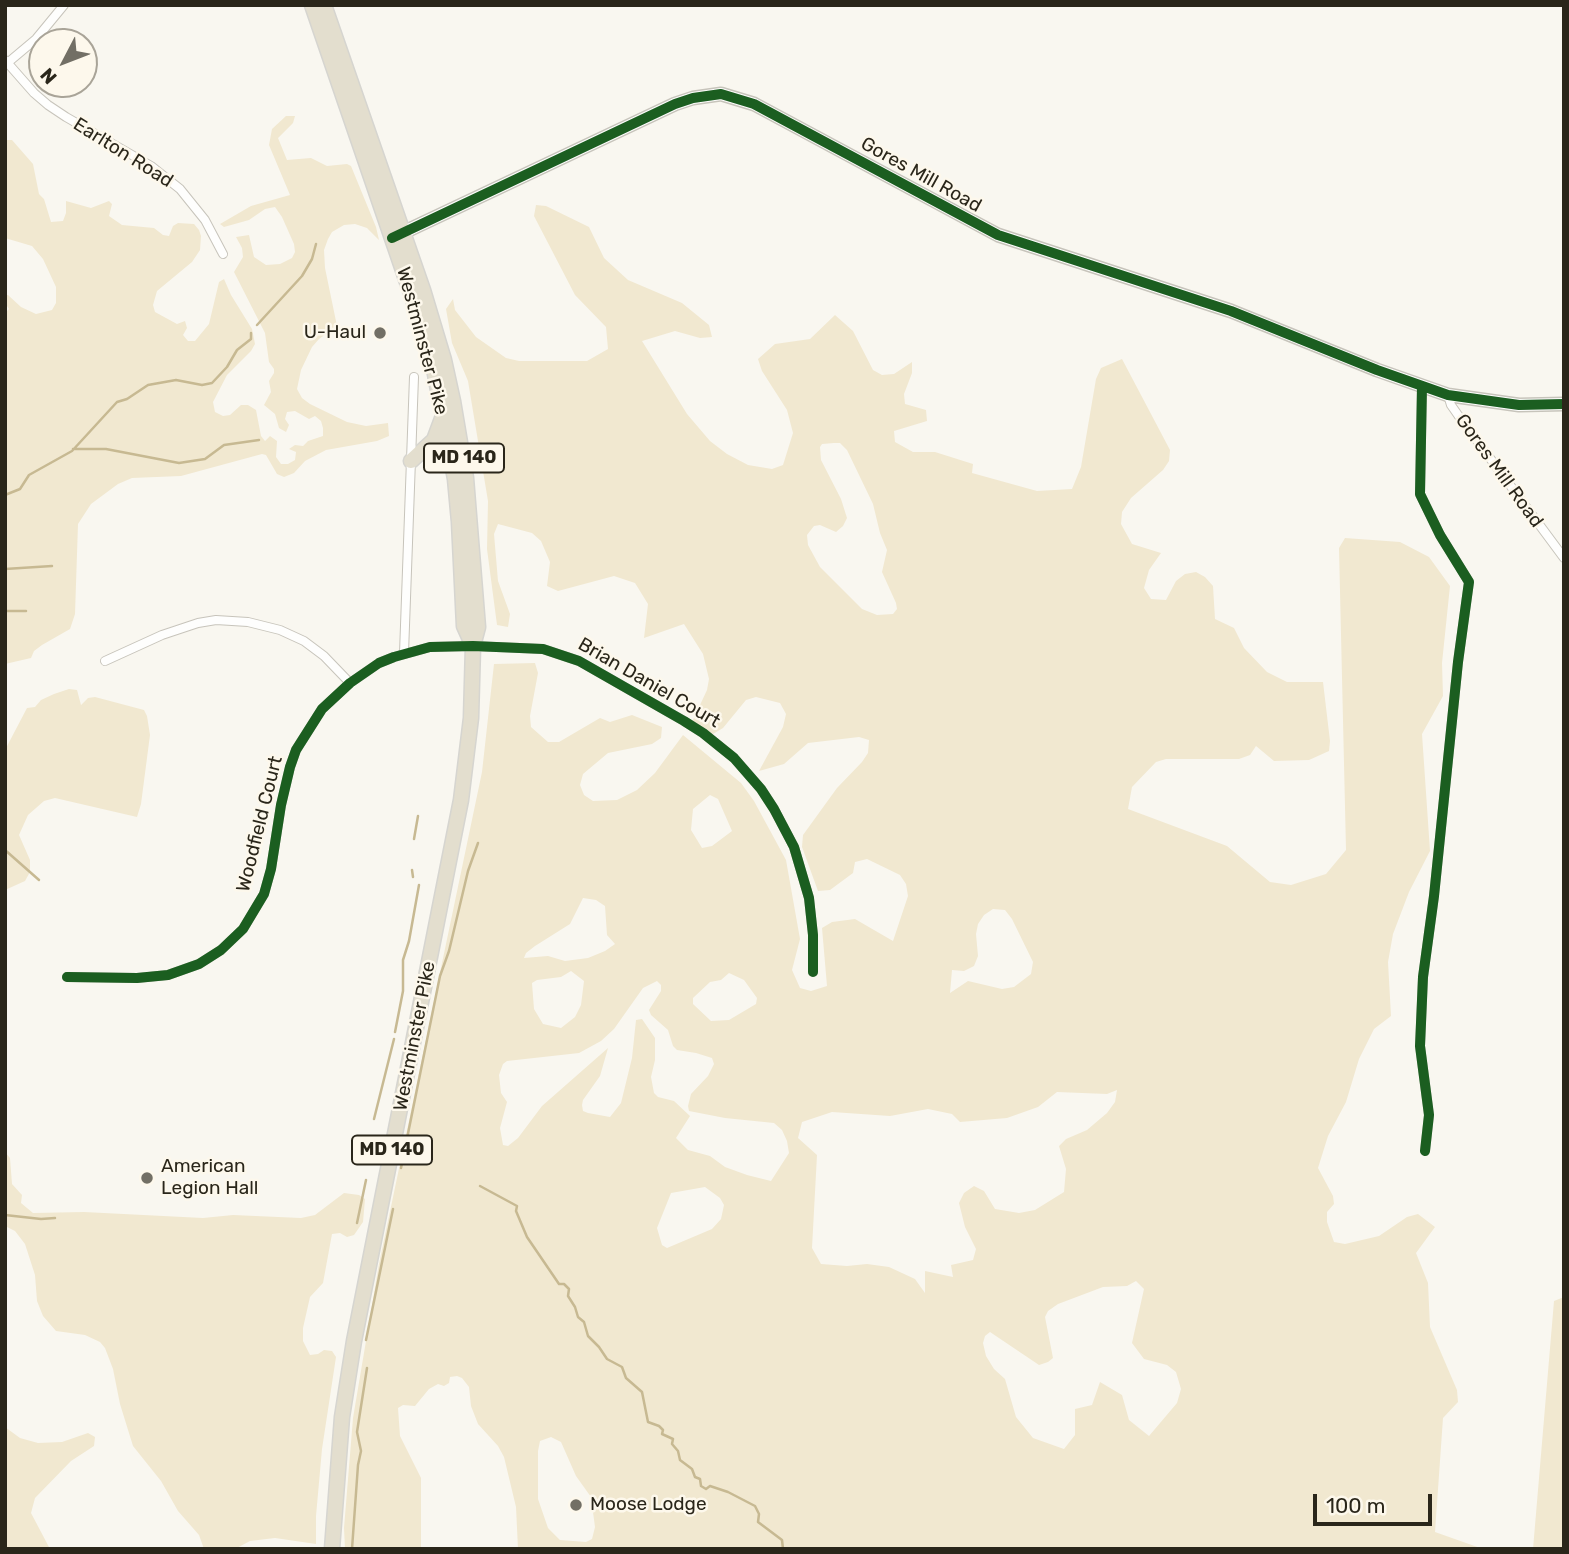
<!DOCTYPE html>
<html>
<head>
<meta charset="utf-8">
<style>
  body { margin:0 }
  #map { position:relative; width:1569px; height:1554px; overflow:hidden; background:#f9f7f0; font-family:Rubik,sans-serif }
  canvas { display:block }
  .frame { position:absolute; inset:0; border:7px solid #2a261a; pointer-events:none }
  .north { position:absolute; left:28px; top:28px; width:70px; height:70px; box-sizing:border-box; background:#fdf8ec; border:2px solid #a9a498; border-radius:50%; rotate:228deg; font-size:19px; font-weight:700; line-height:28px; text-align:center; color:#2a261a }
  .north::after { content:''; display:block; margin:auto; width:24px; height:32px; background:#726f65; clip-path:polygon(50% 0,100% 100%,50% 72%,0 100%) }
  .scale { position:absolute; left:1313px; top:1494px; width:119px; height:32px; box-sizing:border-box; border:4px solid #2a261a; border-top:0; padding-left:9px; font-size:21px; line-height:24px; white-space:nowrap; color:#2a261a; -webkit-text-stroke:5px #fdf8ec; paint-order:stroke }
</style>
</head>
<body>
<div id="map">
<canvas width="1569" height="1554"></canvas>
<div class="frame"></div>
<div class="north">N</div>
<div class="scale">100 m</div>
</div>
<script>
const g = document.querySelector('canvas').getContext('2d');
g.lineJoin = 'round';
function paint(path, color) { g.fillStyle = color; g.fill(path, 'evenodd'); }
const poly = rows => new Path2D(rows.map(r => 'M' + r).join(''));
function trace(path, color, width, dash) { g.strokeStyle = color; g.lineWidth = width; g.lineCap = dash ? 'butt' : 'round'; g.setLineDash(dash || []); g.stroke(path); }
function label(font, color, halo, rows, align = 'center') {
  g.font = font + ' Rubik,sans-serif'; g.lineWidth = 5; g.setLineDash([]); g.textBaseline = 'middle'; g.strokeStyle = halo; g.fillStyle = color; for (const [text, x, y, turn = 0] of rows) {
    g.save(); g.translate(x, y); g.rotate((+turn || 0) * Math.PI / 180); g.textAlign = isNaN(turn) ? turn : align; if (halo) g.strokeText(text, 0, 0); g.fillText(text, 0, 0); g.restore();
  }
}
paint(poly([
  [286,116,295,116,293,123,278,138,287,160,311,158,327,166,347,164,351,166,376,227,379,240,367,228,355,224,344,225,332,232,328,239,324,250,325,268,337,326,319,339,312,347,301,370,297,389,302,398,310,404,347,422,366,426,388,423,389,436,377,441,326,450,305,461,294,473,284,477,277,474,266,455,262,454,181,476,132,478,118,484,91,504,78,524,75,614,70,629,42,645,34,651,31,658,5,664,5,313,9,309,5,303,5,295,8,295,21,307,36,314,52,310,56,303,56,287,43,259,32,246,5,238,5,140,12,140,33,164,39,194,44,199,51,222,63,221,66,213,66,201,91,208,109,201,112,204,109,216,122,225,154,228,163,235,169,236,173,226,178,223,194,224,199,230,201,236,200,250,192,262,157,291,153,305,155,312,177,324,185,321,187,328,183,335,188,341,195,341,209,324,219,282,224,279,231,295,252,329,255,344,251,351,227,375,213,402,215,412,223,416,230,415,241,405,248,405,256,410,261,436,265,441,270,436,277,441,276,457,281,464,288,464,295,460,296,452,289,449,295,445,303,446,308,441,323,436,323,428,321,421,315,416,309,419,295,411,287,412,285,419,289,425,286,432,279,428,275,414,264,405,271,392,269,381,274,373,274,369,269,362,265,333,234,272,243,257,242,248,236,237,249,235,254,257,266,265,280,264,292,258,295,252,294,244,282,217,275,207,265,209,249,220,224,227,220,224,251,206,290,195,269,145,272,129],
  [536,205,546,206,589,227,604,258,628,280,682,303,709,325,712,337,700,338,675,331,642,341,687,414,710,441,727,454,748,465,772,469,783,465,793,433,787,410,762,371,758,359,775,344,810,339,835,315,853,331,873,370,882,375,894,374,912,362,912,373,904,394,905,404,926,410,927,421,894,431,895,442,913,452,935,452,973,464,972,473,1037,491,1072,489,1081,467,1096,379,1101,368,1122,359,1170,450,1169,461,1163,470,1131,498,1122,512,1121,524,1132,544,1161,553,1149,570,1144,588,1151,599,1166,600,1176,581,1185,574,1196,572,1205,577,1213,586,1215,619,1234,628,1244,648,1267,672,1287,682,1323,682,1330,741,1329,751,1309,760,1274,761,1256,746,1250,755,1239,759,1166,759,1156,762,1132,787,1128,809,1227,846,1270,882,1291,885,1326,874,1346,850,1339,548,1345,538,1400,542,1429,557,1450,586,1442,663,1443,696,1422,734,1430,851,1409,892,1393,934,1388,962,1391,1016,1374,1029,1359,1059,1346,1102,1328,1136,1318,1168,1333,1196,1334,1204,1327,1212,1327,1222,1334,1242,1345,1244,1379,1236,1407,1217,1418,1214,1435,1227,1416,1253,1428,1283,1430,1327,1457,1390,1458,1402,1443,1418,1435,1532,1483,1549,518,1549,516,1507,504,1457,498,1446,478,1424,471,1406,469,1387,462,1378,457,1376,450,1377,449,1383,444,1386,438,1384,429,1389,415,1406,403,1405,398,1408,400,1436,421,1478,421,1549,345,1549,344,1528,353,1418,379,1264,482,772,494,664,535,663,538,673,530,716,531,727,548,742,559,742,600,718,610,722,632,715,662,727,661,738,652,744,608,753,583,774,580,785,584,795,593,801,617,800,637,790,655,773,683,735,741,783,754,801,786,860,800,939,792,970,800,988,811,991,827,986,822,928,832,922,855,919,893,941,908,896,906,884,900,875,867,859,855,862,853,873,830,890,818,891,802,847,803,835,837,788,862,762,868,753,869,740,859,737,808,743,784,764,759,771,783,727,786,714,780,703,756,697,746,700,723,728,713,734,692,722,707,690,709,679,703,654,684,624,644,638,648,604,635,583,614,576,558,591,547,586,550,562,541,541,532,533,498,524,494,534,498,581,510,614,508,627,497,625,487,549,488,501,468,381,452,343,446,309,453,299,455,310,476,337,506,358,519,361,587,361,608,349,606,327,575,295,534,216],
  [834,443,840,443,847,450,873,504,880,533,887,550,882,572,896,603,897,609,893,614,877,615,862,609,820,567,808,545,807,535,814,526,820,525,836,532,843,526,847,518,841,499,821,460,820,447,822,444],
  [710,795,718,799,732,831,712,846,702,848,691,830,693,809],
  [583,898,596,900,605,906,607,935,615,944,605,951,588,958,565,961,548,956,524,958,526,953,535,946,570,924],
  [993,909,1005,910,1012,919,1033,962,1031,974,1014,987,1002,989,968,981,950,993,952,970,964,971,974,966,978,956,976,934,978,924,984,915],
  [571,971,584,981,581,1005,575,1017,561,1028,543,1024,534,1009,532,983,537,980,561,977],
  [729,973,744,980,757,998,756,1004,729,1020,711,1021,693,1004,693,998,710,982,721,980],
  [657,981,661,985,661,991,649,1010,651,1015,668,1030,673,1046,677,1050,696,1053,712,1058,714,1064,708,1076,691,1094,688,1106,689,1111,725,1118,774,1123,782,1130,787,1141,789,1153,771,1181,747,1175,725,1167,710,1156,688,1150,676,1138,690,1116,674,1101,658,1097,654,1093,651,1077,655,1060,655,1038,642,1019,636,1020,632,1058,621,1103,610,1117,588,1113,583,1111,582,1105,583,1100,600,1076,608,1048,542,1106,518,1138,508,1146,503,1145,500,1128,507,1102,501,1093,499,1075,503,1064,507,1061,579,1053,601,1041,614,1029,643,988],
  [1117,1090,1115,1102,1107,1113,1087,1130,1066,1139,1059,1146,1066,1169,1064,1192,1035,1210,1019,1213,995,1209,984,1191,974,1186,964,1193,959,1203,965,1227,976,1249,973,1260,951,1265,953,1277,925,1271,925,1293,915,1279,889,1267,867,1264,847,1266,821,1264,812,1248,817,1155,798,1138,802,1122,832,1112,890,1116,928,1109,952,1114,960,1122,1007,1118,1038,1107,1057,1092,1107,1094],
  [705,1187,720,1198,724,1205,721,1219,712,1229,667,1248,662,1245,657,1228,671,1193],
  [1136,1281,1144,1289,1132,1343,1144,1359,1167,1365,1176,1372,1181,1389,1177,1403,1149,1436,1129,1420,1122,1395,1100,1382,1092,1405,1075,1409,1075,1435,1064,1449,1033,1438,1016,1417,1005,1379,994,1369,986,1356,983,1343,985,1336,990,1332,1039,1365,1048,1362,1053,1358,1045,1317,1048,1311,1058,1304,1103,1287,1127,1286],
  [551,1437,561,1442,576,1476,591,1497,595,1527,592,1539,586,1542,560,1540,548,1528,538,1499,538,1451,540,1441],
  [69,689,77,690,81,705,88,698,95,697,144,710,147,716,150,735,141,804,137,817,55,798,44,801,28,815,19,835,30,860,30,872,25,881,5,890,5,750,27,708,35,707,41,700,54,694],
  [5,1152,10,1158,12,1184,22,1195,21,1203,33,1213,84,1212,203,1218,233,1215,301,1218,315,1215,344,1193,359,1195,365,1199,363,1222,354,1235,347,1237,340,1233,332,1234,323,1283,310,1297,303,1328,303,1341,310,1355,318,1354,324,1350,332,1351,336,1357,322,1449,316,1516,316,1544,275,1538,250,1541,235,1549,204,1549,199,1535,178,1511,161,1481,133,1446,120,1404,113,1369,105,1348,100,1342,85,1335,56,1331,43,1316,37,1301,35,1275,25,1244,15,1231,5,1226],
  [1564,1297,1564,1549,1533,1549,1554,1301],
  [5,1427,20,1438,38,1443,62,1442,88,1433,95,1437,94,1446,71,1461,35,1498,31,1513,50,1549,5,1549]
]), '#f1e8d0');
trace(poly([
  [257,325,302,276,312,259,316,244],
  [73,449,106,449,179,463,205,459,224,445,259,440],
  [5,495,20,489,29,475,72,451,117,402,127,399,148,385,176,380,202,385,212,383,227,367,237,350,251,339,251,333],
  [5,569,52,566],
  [5,611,26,611],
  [414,839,418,816],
  [5,850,39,880],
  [412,870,413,877],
  [395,1032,403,991,403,960,409,941,419,885],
  [374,1119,394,1039],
  [401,1168,440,976,449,951,468,871,478,843],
  [480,1186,517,1206,516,1211,527,1237,559,1284,564,1284,569,1289,568,1296,575,1307,578,1317,584,1322,588,1336,599,1347,607,1359,622,1367,626,1378,642,1392,648,1422,659,1426,663,1430,662,1434,673,1439,672,1444,678,1451,680,1460,692,1469,695,1477,700,1479,701,1486,706,1489,710,1486,728,1492,755,1506,759,1514,758,1522,782,1540,783,1549],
  [5,1215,41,1219,55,1218],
  [357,1223,366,1180],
  [366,1340,393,1209],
  [352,1549,358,1465,361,1451,357,1432,367,1368]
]), '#c7b992', 2.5);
const street = poly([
  [5,60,34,93,48,105,66,117,151,166,180,189,205,220,223,254],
  [5,65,36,39,64,5],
  [1422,386,1420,494,1440,535,1469,582,1458,662,1434,896,1423,977,1420,1046,1429,1115,1425,1151],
  [1448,395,1451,405,1458,415,1564,558],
  [404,653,414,377],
  [105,661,162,635,198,623,216,620,248,622,280,630,304,641,324,656,350,683],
  [67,977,137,978,168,975,199,964,221,950,243,929,264,894,271,869,281,805,290,767,296,750,322,709,350,683,379,663,394,657,430,647,473,646,543,649,579,661,684,721,703,733,734,758,761,789,774,809,794,847,809,898,813,935,813,972]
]);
const secondary = poly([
  [396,236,675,104,693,98,721,94,754,104,998,235,1231,311,1377,370,1448,395,1519,405,1564,404]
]);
const highway = poly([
  [312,5,420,320,433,364,455,479,459,522,464,626,473,646],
  [324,5,423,290,444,360,453,401,466,478,478,627,473,646,471,718,461,800,354,1341,342,1417,332,1549],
  [411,461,434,440,443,416]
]);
trace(street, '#c7c4bb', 10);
trace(secondary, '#c7c4bb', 15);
trace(highway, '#d6d5d0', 17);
trace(street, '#fefefd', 8);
trace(secondary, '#fefefd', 12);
trace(highway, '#e3dece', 14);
trace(poly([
  [392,238,675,104,693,98,721,94,754,104,998,235,1231,311,1377,370,1448,395,1519,405,1564,404],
  [1422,386,1420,494,1440,535,1469,582,1458,662,1434,896,1423,977,1420,1046,1429,1115,1425,1151],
  [67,977,137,978,168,975,199,964,221,950,243,929,264,894,271,869,281,805,290,767,296,750,322,709,350,683,379,663,394,657,430,647,473,646,543,649,579,661,684,721,703,733,734,758,761,789,774,809,794,847,809,898,813,935,813,972]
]), '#1b5e20', 10);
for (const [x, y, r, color] of [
  [380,333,7,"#726f65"],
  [147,1178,7,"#726f65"],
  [576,1505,7,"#726f65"]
]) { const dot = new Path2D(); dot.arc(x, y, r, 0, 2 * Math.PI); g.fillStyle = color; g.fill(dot); trace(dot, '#fdf8ec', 2.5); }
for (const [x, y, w] of [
  [464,458,80],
  [392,1150,80]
]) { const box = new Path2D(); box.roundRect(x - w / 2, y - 14.5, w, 29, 5); g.fillStyle = '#fdf8ec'; g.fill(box); trace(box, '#2a261a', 2); }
label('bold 18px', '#2a261a', null, [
  ["MD 140",464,458],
  ["MD 140",392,1150]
]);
label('19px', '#2a261a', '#fdf8ec', [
  ["Earlton Road",123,153,32],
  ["Gores Mill Road",921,175,29],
  ["Westminster Pike",422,341,75],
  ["Gores Mill Road",1499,471,54],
  ["Brian Daniel Court",649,683,30],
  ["Woodfield Court",260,824,-76],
  ["Westminster Pike",415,1036,-79]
]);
label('19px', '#2a261a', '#fdf8ec', [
  ["U-Haul",366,333,"right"],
  ["American",161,1167],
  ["Legion Hall",161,1189],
  ["Moose Lodge",590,1505]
], 'left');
</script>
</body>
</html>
